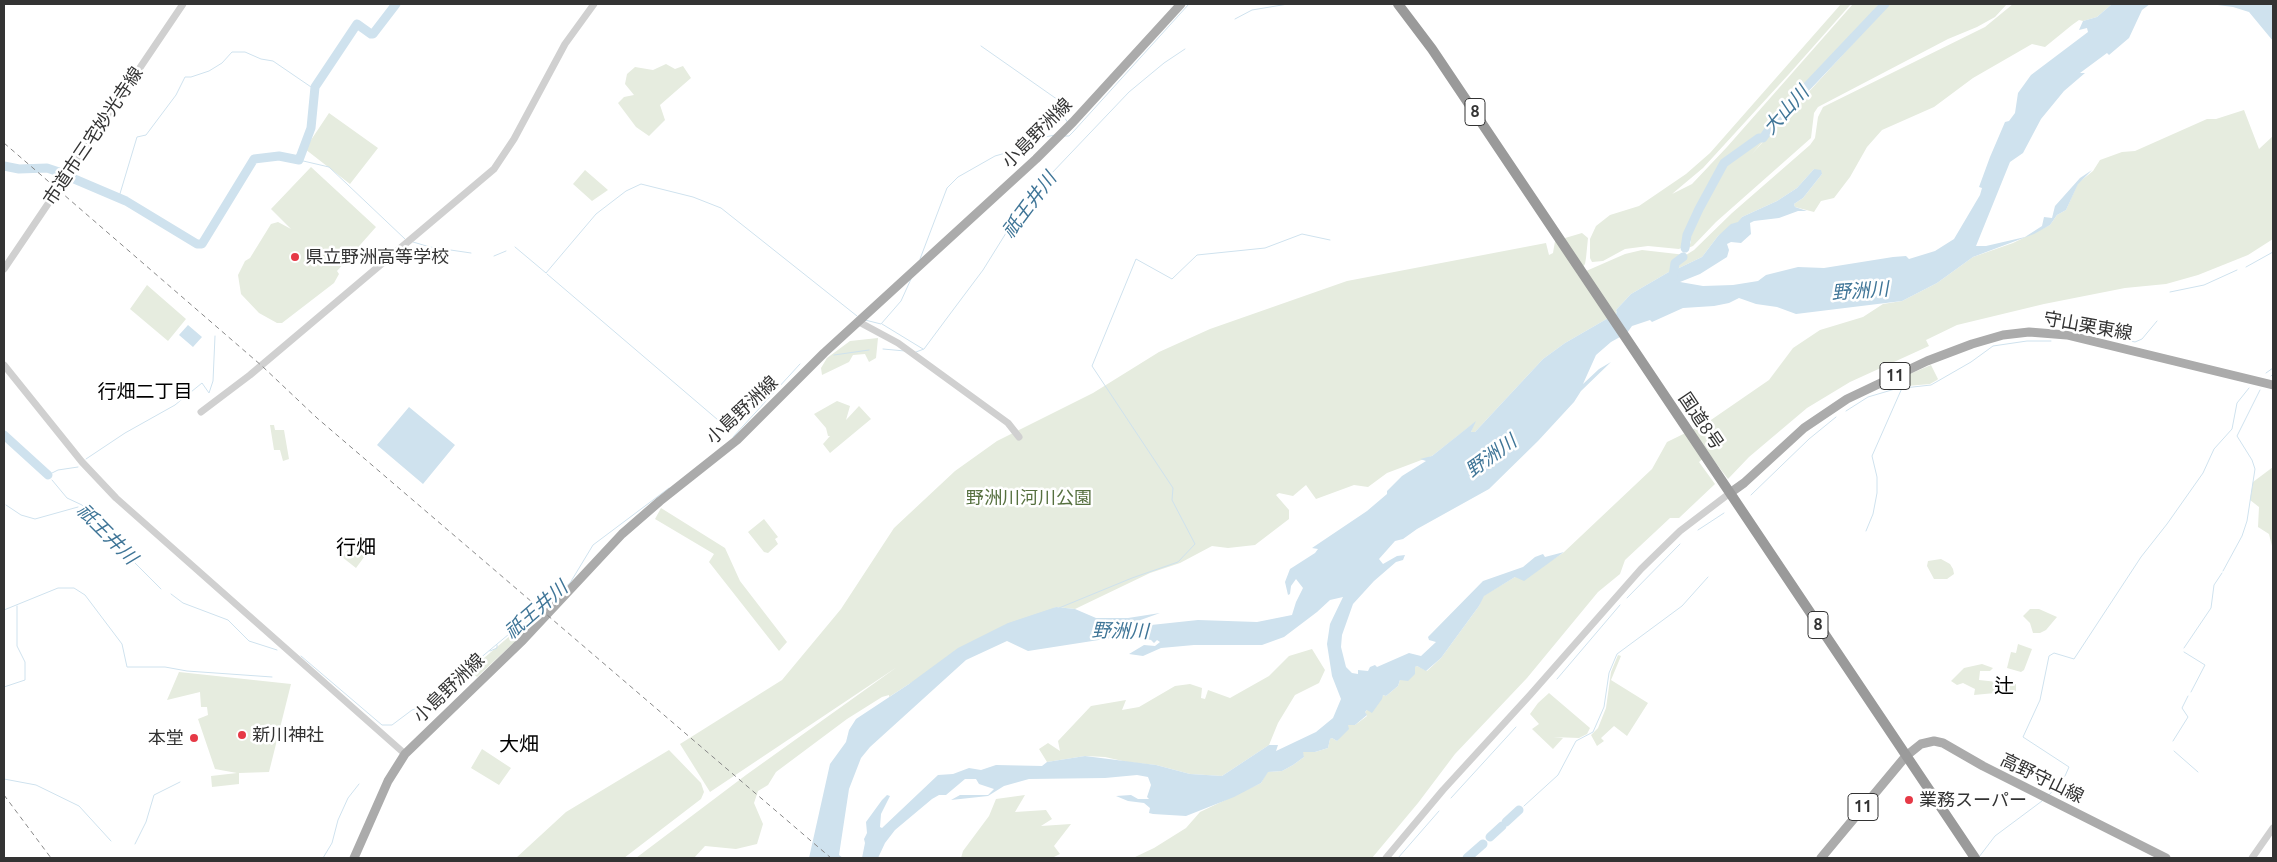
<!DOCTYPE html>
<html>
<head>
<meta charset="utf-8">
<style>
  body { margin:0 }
  #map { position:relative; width:2277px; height:862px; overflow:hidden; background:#fff; font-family:Ubuntu,sans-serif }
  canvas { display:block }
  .frame { position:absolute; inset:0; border:5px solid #333; pointer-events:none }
</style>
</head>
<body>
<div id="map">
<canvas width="2277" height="862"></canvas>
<div class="frame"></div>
</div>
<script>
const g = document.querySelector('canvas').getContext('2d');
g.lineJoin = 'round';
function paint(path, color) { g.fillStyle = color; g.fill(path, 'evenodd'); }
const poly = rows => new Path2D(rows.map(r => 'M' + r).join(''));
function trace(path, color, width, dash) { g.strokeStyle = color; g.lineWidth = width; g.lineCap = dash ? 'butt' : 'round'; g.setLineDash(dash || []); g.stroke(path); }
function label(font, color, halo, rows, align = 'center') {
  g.font = font + ' Ubuntu,"Noto Sans JP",sans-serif'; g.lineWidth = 5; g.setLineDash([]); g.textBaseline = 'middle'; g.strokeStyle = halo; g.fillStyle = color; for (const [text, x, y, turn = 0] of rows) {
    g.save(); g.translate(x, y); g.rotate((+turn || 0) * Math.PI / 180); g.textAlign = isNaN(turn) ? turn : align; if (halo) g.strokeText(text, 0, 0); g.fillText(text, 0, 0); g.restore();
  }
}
paint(poly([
  [1841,4,1851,4,1789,74,1703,168,1672,194,1692,184,1727,147,1853,4,1879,4,1839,54,1751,155,1859,37,1884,4,2007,4,1995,17,1977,27,1948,39,1818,107,1814,113,1811,138,1716,222,1693,246,1688,248,1691,242,1690,239,1683,239,1681,248,1679,249,1648,246,1625,249,1603,261,1592,262,1590,258,1590,239,1596,226,1610,215,1639,206,1686,174,1710,153],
  [2013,4,2112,4,2097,17,2083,21,2079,20,2072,25,2045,47,2032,44,1973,78,1934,107,1882,130,1867,147,1850,177,1834,198,1821,201,1814,212,1795,207,1794,204,1803,198,1822,174,1814,169,1797,188,1777,201,1742,217,1738,223,1718,236,1702,257,1677,269,1677,262,1685,257,1678,256,1674,269,1631,294,1616,310,1617,313,1565,343,1543,359,1475,432,1471,432,1474,423,1432,456,1387,473,1368,487,1354,485,1316,499,1306,485,1293,496,1279,493,1276,495,1289,510,1289,519,1255,545,1228,548,1212,546,1180,563,1150,573,1075,609,1056,607,909,684,889,697,889,695,882,697,847,719,776,772,768,785,758,791,754,803,763,824,757,844,736,849,705,846,694,858,636,858,746,775,897,667,710,792,680,744,782,680,841,609,894,528,955,471,997,441,1093,393,1159,352,1210,329,1347,281,1546,243,1549,255,1553,253,1555,241,1582,233,1588,238,1586,258,1585,264,1577,275,1625,254,1642,250,1686,255,1694,250,1732,213,1810,145,1815,138,1818,117,1823,107,1985,27],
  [666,64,675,69,683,66,691,78,660,105,665,120,649,136,636,127,618,103,624,97,634,95,625,84,627,74,635,67,653,70],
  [2244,110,2259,149,2273,136,2273,239,2248,255,2198,275,2166,284,2125,288,2044,304,1957,325,1926,340,1929,346,1850,382,1807,408,1749,457,1728,479,1709,454,1699,462,1715,484,1679,518,1670,518,1625,560,1620,574,1598,592,1527,678,1455,754,1418,803,1372,858,1133,858,1154,848,1186,828,1200,812,1261,783,1267,772,1282,771,1293,765,1304,757,1302,752,1315,752,1328,748,1330,739,1332,738,1337,741,1348,725,1355,725,1367,716,1365,712,1383,695,1386,696,1398,686,1400,680,1414,667,1417,666,1427,671,1441,658,1479,606,1483,596,1515,577,1541,567,1563,553,1652,469,1667,442,1708,422,1769,380,1793,348,1820,330,1863,317,1883,304,1902,301,1937,283,1973,257,2013,243,2050,225,2057,215,2066,210,2078,183,2093,171,2100,160,2122,152,2135,151,2207,119,2216,119],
  [329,113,378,148,350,184,305,149],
  [311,167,376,227,337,271,339,274,334,283,282,323,277,323,259,313,241,294,238,275,245,261,250,258,271,224,278,222,291,229,271,209],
  [585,170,608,190,592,201,573,184],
  [147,285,186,319,168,341,130,309],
  [878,338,876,358,869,362,865,354,853,355,849,362,822,375,821,368,827,358,850,341],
  [1931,365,1938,379,1937,380,1930,384,1896,387,1900,378],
  [837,401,850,406,846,420,859,406,871,419,830,453,823,444,830,436,828,436,826,428,814,414],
  [270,425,274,425,275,430,284,430,289,459,283,461,280,450,274,450],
  [2273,467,2273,546,2272,546,2269,534,2258,527,2259,507,2250,500,2253,482],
  [661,508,725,548,740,581,787,642,779,651,709,562,714,554,655,519],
  [764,519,778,537,775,539,778,544,768,553,764,552,748,532],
  [361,534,373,545,356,568,342,557],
  [1941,559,1950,564,1953,569,1954,574,1947,579,1934,579,1927,566,1928,561],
  [2030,609,2039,609,2057,617,2046,630,2040,633,2033,633,2030,623,2023,616],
  [532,617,535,623,477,677,470,670],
  [2018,644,2032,649,2024,670,2021,672,2007,668,2011,652,2016,653],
  [1312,649,1325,670,1319,683,1295,695,1278,723,1269,745,1222,776,1190,774,1156,765,1127,762,1105,757,1085,756,1047,762,1039,749,1048,743,1060,751,1058,741,1091,706,1126,700,1122,710,1139,707,1175,686,1190,684,1202,688,1201,698,1205,699,1208,690,1230,698,1269,676,1289,656],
  [1618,655,1621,656,1611,680,1648,703,1627,736,1614,726,1601,738,1604,741,1597,746,1591,735,1598,728,1606,708,1611,672],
  [1982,664,1993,668,1990,671,1980,671,1979,680,2016,684,2016,691,1974,695,1975,689,1963,683,1957,685,1951,681,1964,668],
  [179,672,291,684,269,772,239,773,239,784,212,787,211,776,237,773,215,769,198,719,208,715,207,707,201,707,200,692,167,700],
  [1549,693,1590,728,1587,734,1579,738,1553,737,1563,738,1553,749,1532,729,1539,724,1530,714,1538,703],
  [482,749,511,768,499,785,471,768],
  [669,750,701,783,704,792,701,799,624,858,516,858,566,812],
  [1025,795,1015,812,1046,810,1052,819,1041,826,1071,824,1054,846,1060,854,1052,858,961,858,963,851,989,816,996,799]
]), '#e6ecdf');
paint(poly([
  [2112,4,2150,4,2142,10,2129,38,2109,55,2107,53,2080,73,2085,73,2064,91,2041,119,2023,153,2010,162,1976,246,1986,246,2025,237,2042,226,2044,217,2052,218,2055,206,2080,178,2092,170,2078,184,2066,210,2057,215,2050,225,2034,234,1973,257,1937,283,1902,301,1796,314,1777,307,1756,304,1739,298,1729,303,1714,306,1683,308,1652,322,1650,320,1632,326,1627,333,1611,342,1596,355,1583,384,1599,369,1611,362,1581,391,1574,402,1538,441,1489,489,1417,529,1403,539,1395,541,1379,559,1383,564,1397,556,1405,555,1403,560,1396,562,1374,581,1353,604,1342,635,1341,647,1346,667,1352,673,1358,674,1358,670,1368,671,1370,667,1375,665,1377,667,1409,653,1421,656,1436,642,1429,640,1428,637,1483,581,1523,567,1535,557,1543,554,1545,557,1564,552,1524,581,1515,577,1484,596,1479,606,1441,658,1426,671,1417,666,1415,667,1415,674,1408,681,1400,680,1398,686,1386,696,1383,695,1382,699,1372,713,1367,710,1365,712,1367,715,1355,725,1348,725,1349,729,1337,741,1332,738,1330,739,1328,748,1315,752,1303,752,1304,757,1293,765,1282,771,1268,772,1261,783,1234,797,1186,816,1153,814,1149,813,1150,808,1144,803,1128,801,1116,796,1131,795,1138,799,1149,799,1147,797,1151,785,1148,777,1137,775,1105,778,1029,779,1004,786,988,796,951,800,960,795,988,795,994,789,979,784,976,779,965,779,946,795,939,795,932,799,895,830,885,843,878,858,862,858,865,843,864,839,867,833,866,822,882,800,887,795,890,796,881,814,880,827,882,828,938,775,953,774,969,768,981,770,996,765,1042,766,1047,762,1085,756,1156,765,1190,774,1222,776,1269,745,1278,745,1276,751,1316,732,1333,718,1341,699,1332,676,1327,644,1330,624,1343,597,1330,600,1317,612,1284,637,1262,645,1194,645,1161,648,1143,656,1129,654,1144,645,1155,646,1160,642,1157,640,1154,643,1151,640,1137,637,1118,637,1028,651,1007,641,966,660,870,747,861,758,849,789,839,855,843,858,809,858,830,764,846,742,849,730,856,719,909,684,958,648,1008,623,1056,607,1075,609,1096,618,1128,618,1160,613,1135,622,1151,625,1198,620,1257,622,1292,615,1296,602,1303,588,1296,579,1291,586,1290,594,1288,595,1285,582,1290,569,1315,553,1318,549,1312,548,1367,511,1387,494,1387,491,1402,476,1426,461,1420,459,1432,456,1476,421,1471,432,1475,432,1543,359,1565,343,1617,313,1616,310,1631,294,1674,269,1678,256,1681,258,1676,265,1677,269,1702,257,1718,236,1731,224,1738,222,1742,217,1777,201,1797,188,1814,169,1821,170,1822,174,1803,198,1794,204,1795,207,1807,211,1798,211,1779,218,1754,221,1750,223,1751,234,1741,243,1731,242,1727,244,1729,250,1727,257,1700,274,1680,282,1703,286,1733,285,1758,281,1766,275,1798,267,1824,268,1893,257,1906,256,1909,259,1935,251,1954,239,1980,195,1982,188,1979,187,1990,157,2005,122,2009,121,2015,113,2018,93,2031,75,2088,32,2087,28,2079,30,2083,21,2097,17],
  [2210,4,2273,4,2273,41,2249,12,2233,7],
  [188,325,202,337,193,347,179,335],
  [409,407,455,445,423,484,377,445]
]), '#cfe2ee');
trace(poly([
  [1235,19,1252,10,1288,4],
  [981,46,1061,102,1061,112,1068,123],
  [1064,136,1069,136,1073,132,1189,4],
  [299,160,329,167,405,239],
  [119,197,137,137,146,135,176,95,185,77,191,77,209,71,222,63,232,52,245,52,261,59,273,61,314,89],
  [413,242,430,247,471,253],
  [515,247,546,273,596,214,626,191,641,184,693,197,721,208,857,316],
  [494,256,506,251],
  [920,259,947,188,958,177,995,156,1030,146,1040,138,1055,135],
  [2246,267,2273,252],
  [547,274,718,420],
  [2170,292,2204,285,2237,270],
  [865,320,881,324,901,301,911,279],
  [882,324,923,349],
  [2082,330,2135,342,2142,339,2157,321],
  [883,349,905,351],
  [916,352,924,349,950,314,983,270,1016,217,1043,189,1050,175,1129,92,1164,63,1185,49],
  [834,355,869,350],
  [2266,373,2273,368],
  [2271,376,2273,374],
  [1846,411,1868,397,1895,389,1931,385,1971,362,1993,346,2027,341,2051,341],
  [733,437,800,364],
  [86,459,125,433,175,405,202,383,209,393,213,381,215,336],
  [48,475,58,470,78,467],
  [52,480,67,498,82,505,114,542,161,589],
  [1751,495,1809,439,1836,417],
  [6,505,21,515,35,519,78,507],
  [1698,530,1724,513],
  [1866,531,1873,514,1877,493,1877,477,1872,456,1902,388],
  [2223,571,2242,536,2247,521,2255,469,2252,460,2237,436,2260,390],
  [171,594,183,603,228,620,249,641,277,650],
  [1627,598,1680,544],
  [1059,608,1132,578,1178,562,1195,544,1172,500,1173,488,1092,366,1136,259,1172,279,1197,255,1265,248,1302,234,1330,240],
  [4,610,58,588,74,588,85,595,122,644,127,667,165,667,187,671,272,677],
  [2184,648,2211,608,2214,585,2222,573],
  [490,651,497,648,497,645],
  [2184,652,2205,665,2191,692],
  [301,656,382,725,392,725,412,710,438,700,460,675,570,583,593,545,669,488],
  [1557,679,1620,605],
  [4,687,25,680,25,662,17,646,17,606],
  [2173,741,2188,717,2182,708,2188,696],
  [2174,751,2198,772],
  [4,779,36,785,79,806,111,841],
  [2049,795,2065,776,2069,767,2023,737,2040,700,2049,656,2054,653,2074,659,2141,557,2167,524,2203,473,2214,449,2232,429,2237,403,2249,388],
  [1451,798,1516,727],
  [1524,806,1558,775,1576,741,1593,732,1604,707,1609,673,1617,654,1682,606,1708,577],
  [135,844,146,822,154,795,180,782],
  [1979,857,1995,836,2042,801],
  [323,858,332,843,338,820,348,798,359,784],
  [1398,858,1439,811]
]), '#cfe2ee', 1);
trace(poly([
  [4,166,19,169,47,168,62,173],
  [72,178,126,201,197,244,202,244,254,159,279,156,299,160,311,128,315,87,357,24,371,34,373,34,396,4],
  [1685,248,1687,235,1699,209,1724,163,1759,138,1763,138,1777,118,1885,4],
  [1673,276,1675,263,1683,257],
  [4,435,48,475],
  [1506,822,1519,810],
  [1490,837,1502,826],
  [1467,858,1483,844]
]), '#cfe2ee', 9);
trace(poly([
  [4,269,183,4],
  [859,322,898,343,1008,423,1019,437],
  [4,365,82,462,116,498,405,754],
  [201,412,250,375,494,169,514,139,565,44,594,4],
  [1386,858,1443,790,1530,695,1641,569,1680,531,1730,493],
  [2252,858,2273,828]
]), '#d0d0d0', 7);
trace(poly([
  [1730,493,1744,483,1804,428,1847,399,1927,361,1972,344,2003,335,2029,332,2067,335,2273,385],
  [354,858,388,781,405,754,523,640,622,534,660,501,737,440,824,353,1036,159,1073,122,1181,4],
  [1821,858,1906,756,1921,744,1934,741,1943,743,1983,766,2166,858]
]), '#ababab', 9);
trace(poly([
  [1398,4,1432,49,1975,858]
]), '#9a9a9a', 10);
trace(poly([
  [4,143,262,366,317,418,831,858],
  [4,795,51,858]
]), '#888', 1, [5, 4]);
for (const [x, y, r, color] of [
  [295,257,5,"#e63946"],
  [242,735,5,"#e63946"],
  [194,738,5,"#e63946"],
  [1909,800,5,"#e63946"]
]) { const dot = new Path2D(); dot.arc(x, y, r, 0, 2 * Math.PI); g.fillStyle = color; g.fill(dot); trace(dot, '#fff', 2); }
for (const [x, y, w] of [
  [1475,112,20],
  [1895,376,30],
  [1818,625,20],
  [1863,807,30]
]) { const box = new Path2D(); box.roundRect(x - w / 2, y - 13.5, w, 27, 4); g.fillStyle = '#fff'; g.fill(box); trace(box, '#333', 1); }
label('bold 16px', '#333', null, [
  ["8",1475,112],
  ["11",1895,376],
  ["8",1818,625],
  ["11",1863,807]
]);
label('18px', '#333', '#fff', [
  ["小島野洲線",1037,133,-45],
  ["市道市三宅妙光寺線",93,136,-56],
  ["守山栗東線",2088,326,10],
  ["小島野洲線",742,410,-43],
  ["国道8号",1701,421,56],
  ["小島野洲線",449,688,-44],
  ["高野守山線",2042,778,26]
]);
label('18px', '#333', '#fff', [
  ["県立野洲高等学校",305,257],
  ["新川神社",252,735],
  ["本堂",184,738,"right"],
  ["業務スーパー",1919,800]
], 'left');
label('18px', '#56703f', '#fff', [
  ["野洲川河川公園",1029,498]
]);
label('italic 19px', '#3f7597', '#fff', [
  ["大山川",1786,110,-48],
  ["祇王井川",1029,205,-53],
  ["野洲川",1860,291,-4],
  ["野洲川",1491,456,-36],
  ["祇王井川",107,534,45],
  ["祇王井川",536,610,-41],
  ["野洲川",1120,631,1]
]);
label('19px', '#000', '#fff', [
  ["行畑二丁目",145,392]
]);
label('20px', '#000', '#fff', [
  ["行畑",356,547],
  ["辻",2004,686],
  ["大畑",519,744]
]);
</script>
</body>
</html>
